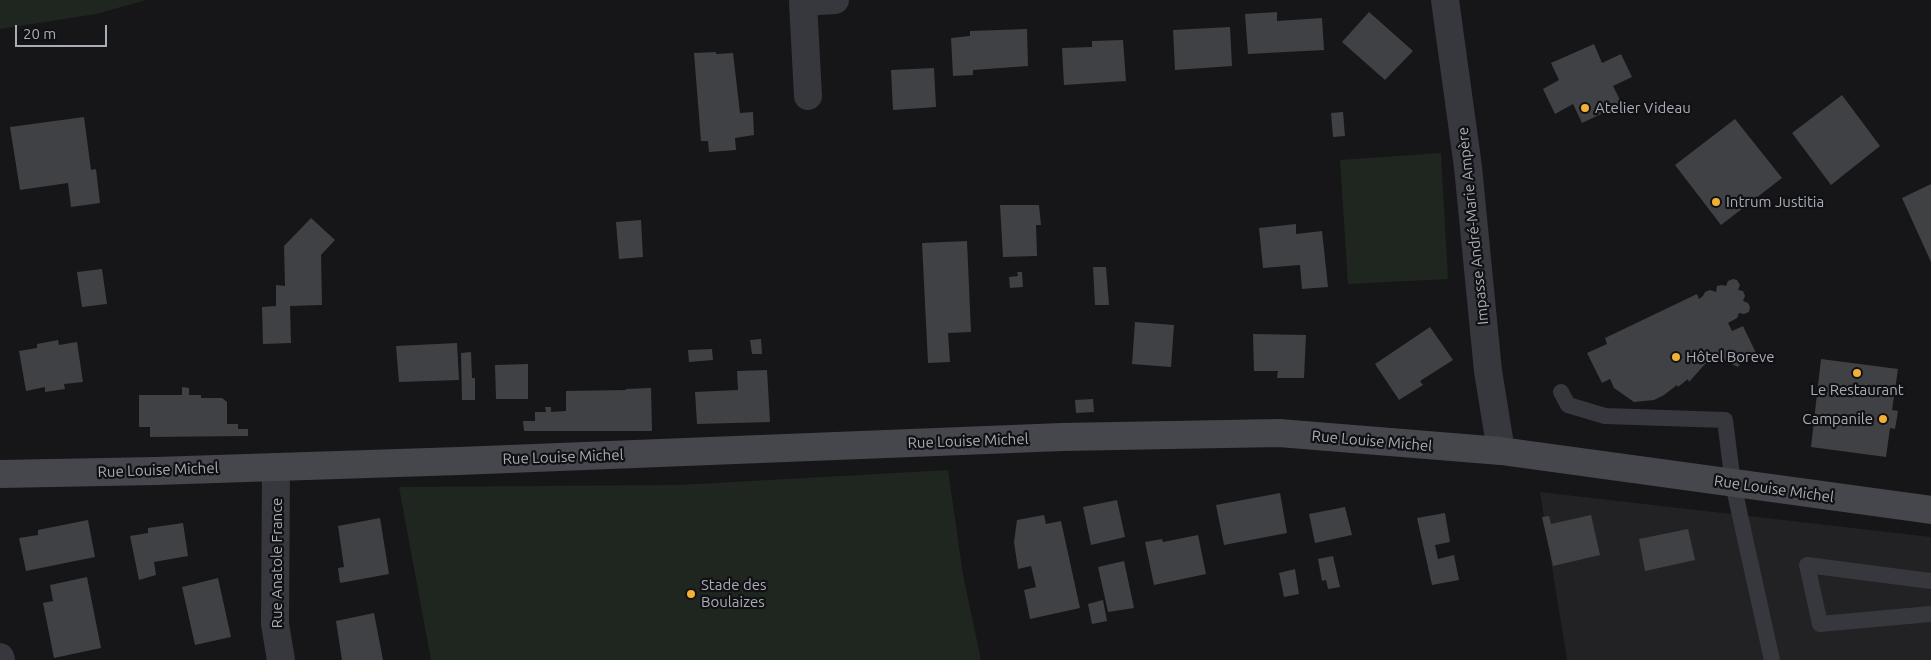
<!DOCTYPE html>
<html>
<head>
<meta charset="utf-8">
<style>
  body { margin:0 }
  #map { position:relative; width:1931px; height:660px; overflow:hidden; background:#161618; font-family:Ubuntu,sans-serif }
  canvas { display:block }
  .scale { position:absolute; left:15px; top:25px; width:92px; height:22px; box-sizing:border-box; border:2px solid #a8adb8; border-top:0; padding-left:6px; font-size:15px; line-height:18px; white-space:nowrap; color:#a8adb8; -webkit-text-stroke:4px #111113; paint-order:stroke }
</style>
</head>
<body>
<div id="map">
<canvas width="1931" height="660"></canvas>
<div class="scale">20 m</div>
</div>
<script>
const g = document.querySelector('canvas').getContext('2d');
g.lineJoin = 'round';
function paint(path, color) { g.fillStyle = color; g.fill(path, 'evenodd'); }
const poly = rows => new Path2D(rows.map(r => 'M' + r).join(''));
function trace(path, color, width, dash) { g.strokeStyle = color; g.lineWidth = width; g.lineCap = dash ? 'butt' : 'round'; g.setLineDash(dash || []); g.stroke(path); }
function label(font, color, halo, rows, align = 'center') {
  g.font = font + ' Ubuntu,sans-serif'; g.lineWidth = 4.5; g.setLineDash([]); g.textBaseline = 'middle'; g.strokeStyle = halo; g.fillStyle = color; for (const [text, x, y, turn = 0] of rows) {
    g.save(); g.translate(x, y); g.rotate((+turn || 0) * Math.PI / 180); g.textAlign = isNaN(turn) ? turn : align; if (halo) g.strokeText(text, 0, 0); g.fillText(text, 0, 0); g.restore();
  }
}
paint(poly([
  [1540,492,1931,537,1931,660,1567,660]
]), '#222225');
paint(poly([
  [0,0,146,0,96,14,0,29],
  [1441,153,1448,279,1348,284,1340,160],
  [948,470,963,575,981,660,431,660,399,487,678,485]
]), '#1e261f');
paint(poly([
  [1277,12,1277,21,1322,18,1324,50,1248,54,1245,14],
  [1369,12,1413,51,1385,80,1342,42],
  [1230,27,1232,66,1175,70,1173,30],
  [1027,29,1028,66,973,70,973,75,953,76,951,38,970,36,970,31],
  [1123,40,1126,81,1064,85,1062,48,1092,47,1092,41],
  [1594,44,1602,63,1621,54,1632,77,1613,86,1622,104,1582,123,1573,104,1555,114,1543,89,1559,80,1551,63],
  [716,52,716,54,733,53,740,113,753,112,754,135,735,138,736,150,709,152,708,141,701,141,694,53],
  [934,68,936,107,893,110,891,70],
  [1842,95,1880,146,1831,185,1792,133],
  [1343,112,1345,136,1333,137,1331,113],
  [84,117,91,170,96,169,100,203,71,207,68,183,20,190,10,127],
  [1735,119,1782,178,1721,225,1675,165],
  [1931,184,1931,262,1902,198],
  [1000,205,1039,205,1041,225,1036,225,1037,256,1003,257],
  [311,218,335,240,321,255,322,305,290,306,291,343,263,344,262,307,276,306,276,285,285,286,284,246],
  [641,220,643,257,619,259,616,222],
  [1296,224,1296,234,1322,231,1328,287,1302,289,1300,265,1263,268,1259,228],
  [967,241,971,332,948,333,950,362,928,363,922,243],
  [1093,267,1106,267,1109,305,1095,305],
  [102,269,107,304,82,307,77,272],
  [1017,272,1022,272,1023,287,1010,288,1009,277,1018,276],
  [1733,279,1737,280,1740,285,1738,290,1743,291,1745,296,1743,301,1748,303,1750,307,1749,312,1744,314,1739,313,1737,318,1728,323,1732,331,1743,326,1756,353,1744,359,1738,367,1721,359,1712,360,1705,364,1689,382,1688,379,1678,387,1677,385,1664,395,1654,400,1634,402,1614,388,1610,379,1602,383,1587,353,1607,344,1605,338,1697,294,1699,299,1703,296,1705,292,1710,290,1716,292,1717,286,1722,285,1726,286,1728,281],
  [1135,322,1174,325,1171,367,1132,364],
  [1430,327,1453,360,1420,381,1423,385,1399,400,1375,364],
  [1253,334,1306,335,1304,378,1277,378,1278,371,1254,371],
  [761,339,762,354,752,354,750,340],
  [58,340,59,345,77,342,83,382,64,384,65,389,45,392,45,387,26,391,19,351,37,348,37,344],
  [457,343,459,380,399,382,396,346],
  [712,349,713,360,689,362,688,350],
  [471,352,472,378,475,378,475,400,462,400,461,353],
  [1821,359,1898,369,1892,410,1898,411,1895,429,1890,428,1886,457,1811,447],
  [528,364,528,399,496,399,495,365],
  [767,370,770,422,697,424,695,392,738,390,737,371],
  [182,387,189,388,189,395,201,395,201,398,222,398,227,402,227,424,238,424,238,429,248,429,248,436,150,437,150,427,139,427,139,395,182,395],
  [651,388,652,431,524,431,523,421,535,421,535,412,546,412,545,407,551,407,551,412,566,411,566,391,626,390,626,389],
  [1093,399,1094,412,1076,413,1075,400],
  [1280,493,1287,533,1224,545,1216,505],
  [1117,500,1125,537,1091,545,1083,507],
  [1345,507,1352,535,1315,543,1309,514],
  [1445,513,1450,542,1435,545,1438,559,1454,555,1459,580,1432,585,1417,518],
  [1044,515,1046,524,1061,521,1080,608,1030,619,1024,590,1036,587,1031,566,1018,569,1014,542,1017,520],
  [1591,515,1600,555,1553,566,1542,517,1549,516,1551,524],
  [380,518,389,574,340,583,338,568,344,567,338,526],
  [88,520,95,557,26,571,19,538,38,535,38,530],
  [183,523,188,556,154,562,156,575,139,580,130,536,148,533,148,528],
  [1688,529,1695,560,1645,571,1639,539],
  [1198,535,1206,574,1154,585,1145,542,1162,539,1163,542],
  [1333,556,1340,587,1328,589,1326,580,1322,581,1318,559],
  [1124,561,1134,608,1108,612,1098,567],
  [1295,569,1299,594,1284,597,1279,573],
  [87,577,101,648,54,658,43,603,53,601,50,585],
  [218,578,231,637,195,645,182,587],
  [1103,600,1107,621,1092,624,1088,604],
  [374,613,383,660,342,660,336,621]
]), '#404145');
trace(poly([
  [1561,392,1568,405,1605,416,1725,420,1733,484,1772,660],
  [1931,581,1807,565,1820,624,1931,614]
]), '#37383d', 16);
trace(poly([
  [1445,0,1468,167,1488,371,1501,451],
  [808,96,803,2,835,0],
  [276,467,275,624,281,660],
  [0,657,1,660]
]), '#37383d', 28);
trace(poly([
  [0,474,156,471,459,461,1062,437,1279,433,1501,451,1931,510]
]), '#45474d', 28);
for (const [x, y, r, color] of [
  [1585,108,5,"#f2b134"],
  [1716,202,5,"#f2b134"],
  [1676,357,5,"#f2b134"],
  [1857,373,5,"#f2b134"],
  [1883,419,5,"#f2b134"],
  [691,594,5,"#f2b134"]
]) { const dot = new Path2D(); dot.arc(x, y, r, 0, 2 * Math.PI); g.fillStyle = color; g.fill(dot); trace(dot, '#111113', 2); }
label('15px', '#a8adb8', '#111113', [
  ["Atelier Videau",1595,108],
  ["Intrum Justitia",1726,202],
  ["Hôtel Boreve",1686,357],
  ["Le Restaurant",1857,390,"center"],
  ["Campanile",1873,419,"right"],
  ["Stade des",701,585],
  ["Boulaizes",701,602]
], 'left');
label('15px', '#a8adb8', '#111113', [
  ["Impasse André-Marie Ampère",1473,226,-96],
  ["Rue Louise Michel",968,441,-2],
  ["Rue Louise Michel",1372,441,5],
  ["Rue Louise Michel",563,457,-2],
  ["Rue Louise Michel",158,470,-2],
  ["Rue Louise Michel",1774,489,8],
  ["Rue Anatole France",277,563,-90]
]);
</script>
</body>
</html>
